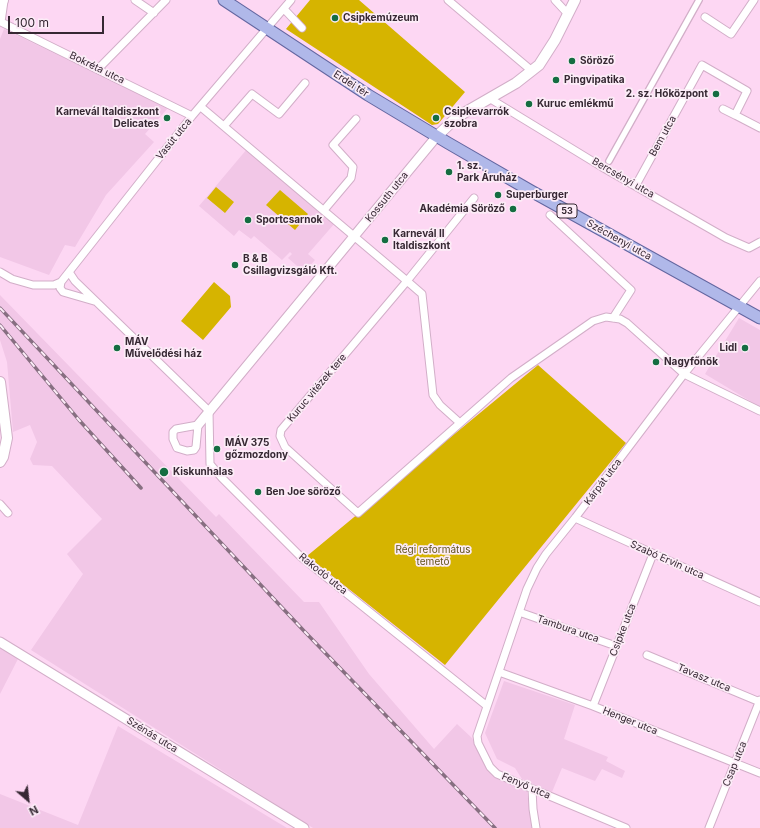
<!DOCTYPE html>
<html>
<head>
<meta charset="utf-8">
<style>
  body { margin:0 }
  #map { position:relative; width:760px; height:828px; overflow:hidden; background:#fdd7f3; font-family:Inter,sans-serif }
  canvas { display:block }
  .north { position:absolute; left:8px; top:780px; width:40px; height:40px; -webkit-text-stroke:3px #fcecf7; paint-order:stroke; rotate:152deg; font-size:11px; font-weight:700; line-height:16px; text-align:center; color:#362833 }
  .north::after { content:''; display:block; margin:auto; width:14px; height:18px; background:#362833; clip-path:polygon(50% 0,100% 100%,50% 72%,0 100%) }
  .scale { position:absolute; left:8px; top:16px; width:96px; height:18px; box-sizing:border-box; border:2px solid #362833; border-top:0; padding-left:5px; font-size:12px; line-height:14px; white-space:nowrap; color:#362833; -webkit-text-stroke:3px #fcecf7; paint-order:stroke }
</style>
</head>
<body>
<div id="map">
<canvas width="760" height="828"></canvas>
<div class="north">N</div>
<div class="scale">100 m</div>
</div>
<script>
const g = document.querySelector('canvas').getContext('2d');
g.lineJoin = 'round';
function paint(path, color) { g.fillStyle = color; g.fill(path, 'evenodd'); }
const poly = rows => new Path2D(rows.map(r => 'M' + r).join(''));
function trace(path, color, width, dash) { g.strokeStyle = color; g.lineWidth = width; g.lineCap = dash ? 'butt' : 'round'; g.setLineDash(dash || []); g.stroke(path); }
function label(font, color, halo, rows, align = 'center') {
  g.font = font + ' Inter,sans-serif'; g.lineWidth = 3.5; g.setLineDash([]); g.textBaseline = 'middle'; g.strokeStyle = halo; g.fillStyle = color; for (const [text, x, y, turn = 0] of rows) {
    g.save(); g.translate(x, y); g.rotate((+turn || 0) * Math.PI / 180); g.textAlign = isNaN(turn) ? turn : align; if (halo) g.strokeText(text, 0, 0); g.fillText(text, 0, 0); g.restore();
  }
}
paint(poly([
  [4,29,168,108,145,134,154,142,106,195,75,247,65,245,49,275,0,257,0,39],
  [247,149,335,223,308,254,315,260,304,272,288,258,292,254,290,252,282,260,254,236,251,239,239,230,234,236,199,206],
  [0,295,216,517,219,514,304,602,319,602,369,674,434,749,457,724,472,738,490,773,495,778,527,791,532,828,313,828,31,650,83,574,67,554,102,519,52,466,33,465,30,459,37,442,30,425,13,432,7,362,0,340],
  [739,318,760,330,760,407,705,374],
  [0,646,19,657,0,694],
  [504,681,575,705,564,739,608,757,606,761,625,771,622,778,602,769,595,781,562,768,552,792,522,779,515,768,497,759,485,733],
  [118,726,287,828,0,828,0,794,78,825]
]), '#f2c7e7');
paint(poly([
  [310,0,359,0,465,92,438,124,432,125,286,29],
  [216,187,234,202,225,213,207,198],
  [280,190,308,214,295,230,266,205],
  [214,282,230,296,231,307,203,340,181,321],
  [538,365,626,443,445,665,307,556]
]), '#d6b400');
const pedestrian = poly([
  [609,161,699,0]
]);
const minor = poly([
  [135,0,154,13],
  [448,0,532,71],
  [555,0,568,14],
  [4,1,1,22,192,116],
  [284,9,302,28],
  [705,17,731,34,754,0],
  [98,69,166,0],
  [489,98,602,167,726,238,749,248,760,242],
  [201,107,407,281,474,198],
  [723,109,735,115],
  [224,126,252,94,279,114,305,83],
  [636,185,702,65,747,91,735,115,760,128],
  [324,210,351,178,353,167,333,145,356,119],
  [550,215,631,290,613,318],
  [0,272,12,279,33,285,54,285,61,282],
  [69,272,75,281,209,411,210,464,222,478,301,557,487,706],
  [61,282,192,116,291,0],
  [61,282,60,288,63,292,94,301],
  [460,423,440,405,433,395,422,294,407,281,281,430,280,436,285,447,358,513,476,409,511,378,593,321,606,317,620,319,627,323,684,374,760,411],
  [198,425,196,447,194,450,187,451,177,448,173,439,173,432,176,429,198,425],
  [0,504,8,513],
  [575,518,760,602],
  [519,612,616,646],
  [647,655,760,702],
  [499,672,593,706,760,773],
  [593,706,653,554],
  [532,789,533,809,536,828],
  [626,828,497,774,490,767,478,743,477,736,527,589,537,568,546,554,575,518,684,374,760,281],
  [709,828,760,700]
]);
const tertiary = poly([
  [198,425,437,136],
  [0,642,304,828]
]);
const secondary = poly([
  [0,6,3,0],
  [437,136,457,117,516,83,539,65,555,40,575,0],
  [0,382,7,438,3,457,0,462]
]);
const primary = poly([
  [224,0,368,95,448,143,531,191,760,318]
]);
trace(pedestrian, '#d2aec8', 8);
trace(minor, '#d2aec8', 9);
trace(tertiary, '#d2aec8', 11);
trace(secondary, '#d2aec8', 12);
trace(primary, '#6366a0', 13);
trace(pedestrian, '#fff', 5.5);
trace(minor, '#fff', 7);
trace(tertiary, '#fff', 9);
trace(secondary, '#fff', 10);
trace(primary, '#b0b8e9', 11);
const rail = poly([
  [0,308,305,632,495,828],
  [0,325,79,420,141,488]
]);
trace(rail, '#876f81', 3.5);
trace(rail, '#fcecf7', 2, [6]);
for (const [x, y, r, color] of [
  [335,18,4,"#146d41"],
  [572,61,4,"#146d41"],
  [556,80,4,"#146d41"],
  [716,94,4,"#146d41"],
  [529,104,4,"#146d41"],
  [167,118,4,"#146d41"],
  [436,118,4,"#146d41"],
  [449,172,4,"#146d41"],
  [498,195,4,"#146d41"],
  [513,209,4,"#146d41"],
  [248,220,4,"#146d41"],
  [385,240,4,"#146d41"],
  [235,265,4,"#146d41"],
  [117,348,4,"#146d41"],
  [745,348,4,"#146d41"],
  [656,362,4,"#146d41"],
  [217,449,4,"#146d41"],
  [164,472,5,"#146d41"],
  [258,492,4,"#146d41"]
]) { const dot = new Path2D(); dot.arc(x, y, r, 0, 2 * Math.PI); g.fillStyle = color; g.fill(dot); trace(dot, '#fcecf7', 1.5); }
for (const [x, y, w] of [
  [567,211,20]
]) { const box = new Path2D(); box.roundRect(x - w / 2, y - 7, w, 14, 3); g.fillStyle = '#fcecf7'; g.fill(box); trace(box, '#362833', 1); }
label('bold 9px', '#362833', null, [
  ["53",567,211]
]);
label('bold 10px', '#362833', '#fcecf7', [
  ["Csipkemúzeum",343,18],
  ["Söröző",580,61],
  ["Pingvipatika",564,80],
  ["2. sz. Hőközpont",708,94,"right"],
  ["Kuruc emlékmű",537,104],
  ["Karnevál Italdiszkont",159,112,"right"],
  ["Delicates",159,124,"right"],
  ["Csipkevarrók",444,112],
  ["szobra",444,124],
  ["1. sz.",457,166],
  ["Park Áruház",457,178],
  ["Superburger",506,195],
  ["Akadémia Söröző",505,209,"right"],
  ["Sportcsarnok",256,220],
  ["Karnevál II",393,234],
  ["Italdiszkont",393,246],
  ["B & B",243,259],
  ["Csillagvizsgáló Kft.",243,271],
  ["MÁV",125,342],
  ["Művelődési ház",125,354],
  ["Lidl",737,348,"right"],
  ["Nagyfőnök",664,362],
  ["MÁV 375",225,443],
  ["gőzmozdony",225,455],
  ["Kiskunhalas",173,472],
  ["Ben Joe söröző",266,492]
], 'left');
label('10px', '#362833', '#fcecf7', [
  ["Bokréta utca",97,68,26],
  ["Erdei tér",351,84,33],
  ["Bem utca",663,136,-61],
  ["Vasút utca",174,139,-51],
  ["Bercsényi utca",623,178,30],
  ["Kossuth utca",387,197,-51],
  ["Széchenyi utca",619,240,29],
  ["Kuruc vitézek tere",317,388,-50],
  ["Kárpát utca",603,482,-53],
  ["Szabó Ervin utca",667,560,24],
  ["Rakodó utca",323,574,39],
  ["Tambura utca",568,629,19],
  ["Csipke utca",623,630,-69],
  ["Tavasz utca",704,678,23],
  ["Henger utca",630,721,22],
  ["Szénás utca",152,735,32],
  ["Csap utca",735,764,-68],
  ["Fenyő utca",526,786,23]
]);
label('10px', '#62541b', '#fcecf7', [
  ["Régi református",433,550],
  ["temető",433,562]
]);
</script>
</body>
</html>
